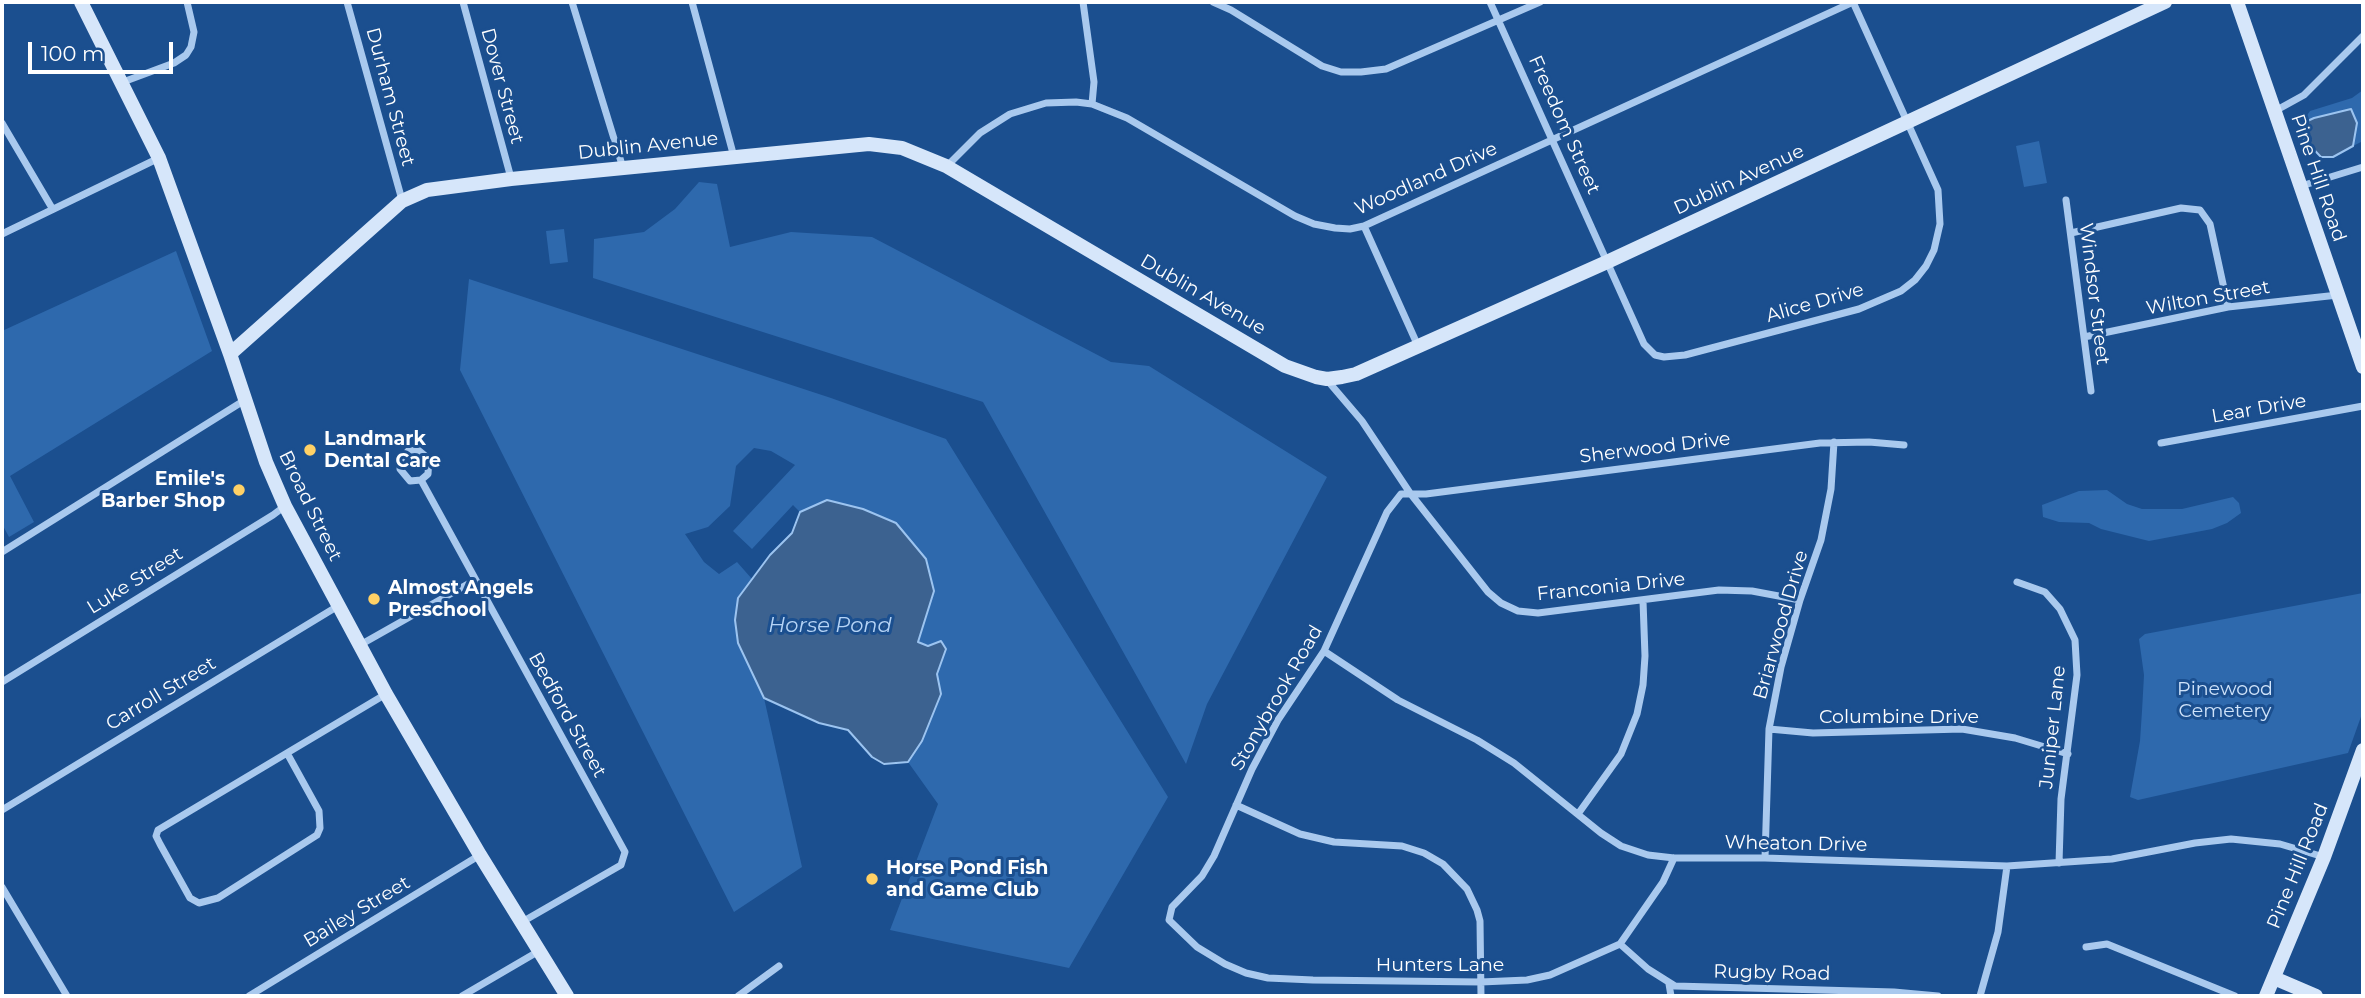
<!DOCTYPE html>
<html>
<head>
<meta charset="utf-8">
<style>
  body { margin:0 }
  #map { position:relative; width:2365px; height:998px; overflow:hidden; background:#1b4f8f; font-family:Montserrat,sans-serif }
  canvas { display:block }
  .frame { position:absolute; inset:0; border:4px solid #fff; pointer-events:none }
  .scale { position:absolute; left:28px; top:42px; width:145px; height:32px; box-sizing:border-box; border:4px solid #fff; border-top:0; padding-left:9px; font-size:21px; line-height:24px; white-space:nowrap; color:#fff; -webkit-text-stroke:5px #1b4f8f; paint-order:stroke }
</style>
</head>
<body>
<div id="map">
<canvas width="2365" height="998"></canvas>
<div class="frame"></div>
<div class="scale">100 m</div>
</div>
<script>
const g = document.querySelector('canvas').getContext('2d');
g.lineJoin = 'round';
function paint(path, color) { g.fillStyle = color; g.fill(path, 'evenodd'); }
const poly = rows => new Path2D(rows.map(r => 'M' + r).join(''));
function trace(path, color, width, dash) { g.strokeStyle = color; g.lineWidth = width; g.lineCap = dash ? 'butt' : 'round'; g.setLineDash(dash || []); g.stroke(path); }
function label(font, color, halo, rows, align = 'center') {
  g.font = font + ' Montserrat,sans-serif'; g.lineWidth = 6; g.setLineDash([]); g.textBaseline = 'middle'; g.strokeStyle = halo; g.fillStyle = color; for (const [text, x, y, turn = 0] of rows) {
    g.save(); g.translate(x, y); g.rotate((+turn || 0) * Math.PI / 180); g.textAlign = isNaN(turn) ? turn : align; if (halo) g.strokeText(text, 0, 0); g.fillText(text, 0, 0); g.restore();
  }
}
paint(poly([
  [2363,90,2363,141,2353,146,2357,123,2301,124,2310,111,2352,98],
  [2039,141,2047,183,2024,187,2016,146],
  [699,182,717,184,730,247,791,232,872,237,1111,362,1149,366,1327,477,1207,704,1186,764,983,402,593,278,594,239,644,232,675,209],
  [564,229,568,262,550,264,546,231],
  [176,251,212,351,10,476,34,522,9,537,2,524,2,331],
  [469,279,831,398,946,439,1168,797,1069,968,890,930,938,804,908,762,922,741,941,694,937,674,946,649,917,642,924,619,827,500,800,512,793,505,752,549,733,531,795,465,771,451,754,448,736,466,730,506,708,527,685,534,704,562,719,574,737,562,752,579,738,598,753,671,764,698,802,867,734,912,460,370],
  [2107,490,2127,504,2142,509,2182,509,2233,497,2239,503,2241,513,2227,523,2212,529,2149,541,2101,529,2089,523,2059,522,2043,517,2042,505,2050,502,2079,491],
  [2363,593,2363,711,2348,753,2138,800,2130,797,2140,741,2142,711,2144,675,2139,639,2145,634]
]), '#2e69ad');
const water = poly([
  [2351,109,2357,123,2353,146,2333,157,2321,157,2299,134,2301,124,2314,118,2351,109],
  [827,500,863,509,896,523,926,559,934,591,918,642,928,646,941,641,946,649,937,674,941,694,922,741,908,762,884,764,872,757,848,730,819,723,764,698,738,643,735,620,738,598,770,555,792,533,800,512,827,500]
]);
paint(water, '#3c6290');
trace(water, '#9cc4f0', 2);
trace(poly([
  [347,2,402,200],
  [463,2,511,178],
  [572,2,623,168],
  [692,2,734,157],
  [1083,2,1094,82,1092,104],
  [1213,2,1231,10,1322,66,1341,72,1361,72,1386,69,1540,2],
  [1490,2,1644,344,1655,355,1664,357,1685,355,1859,309,1901,291,1915,280,1926,266,1934,250,1940,224,1938,190,1853,2],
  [123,82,174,63,186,55,191,47,194,32,187,2],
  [2275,111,2304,95,2363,36],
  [2,123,52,208],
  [947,166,980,133,1010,114,1046,103,1076,102,1092,104,1127,118,1295,216,1314,224,1335,228,1350,229,1364,226,1853,2],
  [2301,186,2363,167],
  [2066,200,2091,391],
  [1364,226,1418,346],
  [2071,233,2181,208,2200,210,2210,224,2228,307],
  [2,234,159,158],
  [2084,337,2228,307,2338,295],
  [1327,380,1362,421,1410,493,1488,592,1501,603,1518,611,1538,613,1719,590,1752,591,1800,600],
  [2161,443,2363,406],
  [421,480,410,481,400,469,401,459,408,451,418,450,429,459,428,474,421,480,625,852,621,865,522,922],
  [2,552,245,400],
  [2017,582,2045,592,2060,609,2075,640,2077,675,2061,799,2059,863],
  [360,645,475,580],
  [1324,651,1398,700,1477,740,1514,763,1601,833,1621,846,1648,855,1674,858,1765,858,2007,866,2112,859,2195,843,2231,839,2280,844,2324,857],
  [2,682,273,515,285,506],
  [1769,729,1813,733,1962,729,2015,738,2068,754],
  [287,753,319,811,320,828,317,835,218,898,199,903,190,898,160,844,156,836,158,830,287,753,386,694],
  [1236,805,1300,834,1334,842,1402,846,1424,853,1443,864,1467,889,1477,910,1480,921,1481,996],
  [2,810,338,606],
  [1578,814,1621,754,1637,714,1643,685,1645,656,1643,601],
  [1674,858,1663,882,1620,944,1550,975,1527,980,1481,982,1313,980,1268,978,1246,973,1225,964,1197,947,1169,920,1172,907,1202,876,1214,856,1252,769,1278,720,1324,651,1387,512,1401,494,1426,494,1820,443,1869,442,1904,445],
  [1765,858,1769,729,1781,667,1800,600,1821,540,1831,489,1834,442],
  [2,887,67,996],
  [1620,944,1648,969,1675,986,1894,992,1938,996],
  [2086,947,2107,944,2235,996],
  [1669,984,1671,996],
  [249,996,480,855],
  [462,996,539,951],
  [738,996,779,966],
  [1980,996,1998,932,2007,866]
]), '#a9c9ee', 7);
trace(poly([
  [81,2,159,158,230,354,266,462,285,506,386,694,480,855,567,996],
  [2237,2,2363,367],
  [230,354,402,201,427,190,511,179,869,144,902,148,946,166,1285,366,1316,377,1327,379,1342,377,1356,374,1607,262,2165,2],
  [2274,978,2316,996],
  [2266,996,2324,857,2363,750]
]), '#d6e6fa', 14);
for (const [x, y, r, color] of [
  [310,450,7,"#ffd166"],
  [239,490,7,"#ffd166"],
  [374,599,7,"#ffd166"],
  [872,879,7,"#ffd166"]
]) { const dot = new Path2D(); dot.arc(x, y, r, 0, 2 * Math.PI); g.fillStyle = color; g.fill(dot); trace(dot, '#1b4f8f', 2.5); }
label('19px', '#fff', '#1b4f8f', [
  ["Dover Street",502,86,75],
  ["Durham Street",390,97,75],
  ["Freedom Street",1564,125,66],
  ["Dublin Avenue",648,146,-6],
  ["Pine Hill Road",2318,178,71],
  ["Woodland Drive",1426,179,-24],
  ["Dublin Avenue",1739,180,-25],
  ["Windsor Street",2094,294,83],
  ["Dublin Avenue",1203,295,30],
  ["Wilton Street",2208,298,-10],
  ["Alice Drive",1815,303,-16],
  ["Lear Drive",2259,409,-10],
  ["Sherwood Drive",1655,448,-7],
  ["Broad Street",310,506,64],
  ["Luke Street",135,581,-32],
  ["Franconia Drive",1611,587,-6],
  ["Briarwood Drive",1781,625,-74],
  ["Carroll Street",161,694,-31],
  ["Stonybrook Road",1277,698,-60],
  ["Bedford Street",567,715,61],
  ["Columbine Drive",1899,717],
  ["Juniper Lane",2053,727,-84],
  ["Wheaton Drive",1796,844,1],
  ["Pine Hill Road",2298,866,-68],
  ["Bailey Street",357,912,-31],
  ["Hunters Lane",1440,965],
  ["Rugby Road",1772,973,1]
]);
label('bold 19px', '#fff', '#1b4f8f', [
  ["Landmark",324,439],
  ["Dental Care",324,461],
  ["Emile's",225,479,"right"],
  ["Barber Shop",225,501,"right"],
  ["Almost Angels",388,588],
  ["Preschool",388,610],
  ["Horse Pond Fish",886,868],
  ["and Game Club",886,890]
], 'left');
label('19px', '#cfe3fa', '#1b4f8f', [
  ["Pinewood",2225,689],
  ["Cemetery",2225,711]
]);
label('italic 21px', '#b5d3f5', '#1b4f8f', [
  ["Horse Pond",830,626]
]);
</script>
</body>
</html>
